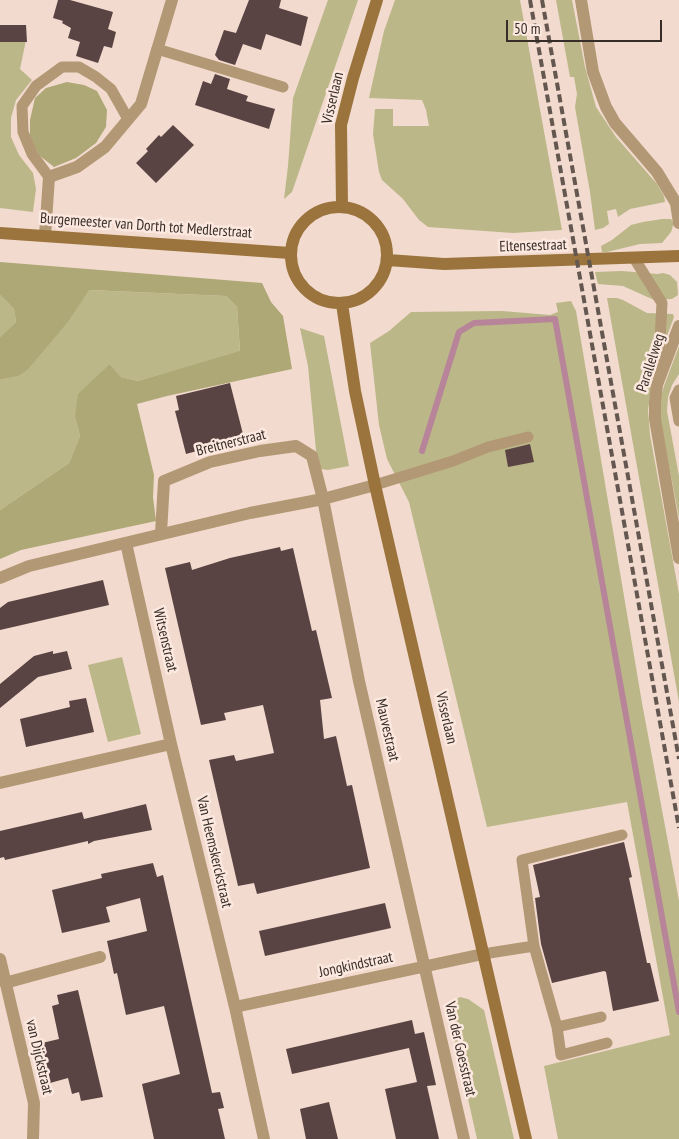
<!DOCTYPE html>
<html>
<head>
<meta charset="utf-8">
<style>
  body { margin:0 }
  #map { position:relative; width:679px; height:1139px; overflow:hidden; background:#f2dace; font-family:"PT Sans Narrow",sans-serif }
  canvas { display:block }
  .scale { position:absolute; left:506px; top:20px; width:156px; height:22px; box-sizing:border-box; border:2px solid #372e29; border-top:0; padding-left:6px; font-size:15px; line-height:18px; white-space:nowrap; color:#372e29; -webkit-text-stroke:4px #fce8df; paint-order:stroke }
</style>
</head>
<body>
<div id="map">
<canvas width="679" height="1139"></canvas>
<div class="scale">50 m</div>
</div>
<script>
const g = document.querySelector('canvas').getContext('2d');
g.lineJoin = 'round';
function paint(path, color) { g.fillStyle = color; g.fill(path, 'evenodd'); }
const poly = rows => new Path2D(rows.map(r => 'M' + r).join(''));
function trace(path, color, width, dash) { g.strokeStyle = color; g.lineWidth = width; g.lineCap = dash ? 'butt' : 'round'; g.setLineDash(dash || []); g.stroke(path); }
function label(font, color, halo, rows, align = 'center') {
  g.font = font + ' "PT Sans Narrow",sans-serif'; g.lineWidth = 5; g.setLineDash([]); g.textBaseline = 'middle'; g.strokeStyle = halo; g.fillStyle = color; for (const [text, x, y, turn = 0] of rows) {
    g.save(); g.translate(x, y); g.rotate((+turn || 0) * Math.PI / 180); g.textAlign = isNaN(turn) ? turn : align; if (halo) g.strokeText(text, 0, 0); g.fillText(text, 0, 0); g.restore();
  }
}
paint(poly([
  [328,0,358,0,292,192,284,199,288,166,293,98],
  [395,0,520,0,562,230,513,233,428,227,419,220,403,199,382,180,379,172,373,134,375,109,393,109,393,126,429,126,426,110,422,100,369,98,384,31],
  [556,0,572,0,585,67,596,107,616,137,657,184,664,196,665,202,630,209,618,217,616,209,607,211,609,224,603,228,595,230,590,192,575,107,577,94,574,77,570,77],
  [0,40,26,40,20,69,32,80,16,100,11,118,11,137,19,155,33,173,36,189,33,212,0,208],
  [662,219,671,219,674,223,671,232,662,243,640,244,607,252,602,252,601,246,612,240,631,225,643,222],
  [622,271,658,274,663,273,670,275,677,282,678,295,672,299,654,300,623,286,598,284,595,272],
  [88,290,226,296,237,307,240,352,138,381,121,377,110,364,75,417,80,436,69,463,0,510,0,380,19,376,69,321],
  [0,295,14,309,16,322,0,337],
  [607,298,617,298,623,300,647,313,673,314,674,317,653,374,648,410,650,435,679,594,679,702],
  [571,301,576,311,642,703,679,901,679,1139,558,1139,544,1066,670,1035,627,802,487,827,409,502,387,459,379,425,370,343,389,331,411,312,502,311,550,315,558,312,556,303],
  [300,328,324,336,349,466,328,470,320,469,317,461,308,366],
  [679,346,679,374,672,385,668,397,667,411,679,476,679,518,659,413,659,404,664,386],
  [122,657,141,734,108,742,88,665],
  [460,997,468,999,484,1010,514,1139,477,1139,449,1014,452,1002]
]), '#bbb788');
paint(poly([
  [67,82,84,85,97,91,107,110,106,127,96,143,76,158,54,167,40,156,30,143,30,120,35,98,46,88],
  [0,262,262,283,271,302,283,316,292,369,167,396,137,404,154,475,153,497,156,521,21,550,0,559,0,510,69,463,80,436,75,417,78,394,110,364,121,377,138,381,240,351,237,307,226,296,89,290,69,321,28,369,19,376,0,380,0,337,16,322,14,309,0,295]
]), '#aea876');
trace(poly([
  [422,451,459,332,474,323,555,319,679,1012]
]), '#b7849a', 6);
paint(poly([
  [58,0,70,0,113,12,108,29,116,32,112,48,104,46,98,63,76,56,80,42,68,38,71,28,62,23,63,21,53,18],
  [249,0,281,0,279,8,308,17,301,46,266,34,261,50,243,44,235,65,219,60,215,55,224,30,236,33],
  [0,25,26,25,27,42,0,42],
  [215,74,230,79,227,89,248,96,246,101,275,109,269,129,195,105,203,81,211,84],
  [173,125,194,145,156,183,136,163,148,151,146,149,159,135,161,137],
  [230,383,244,438,186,454,175,411,179,410,176,396],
  [530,444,534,462,508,467,505,450],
  [280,547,281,551,293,548,312,631,316,630,332,698,320,700,324,739,336,736,347,786,352,785,370,868,257,894,254,883,238,886,209,760,234,755,236,761,274,753,263,705,224,713,226,720,201,725,165,568,190,562,192,570,230,558],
  [103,580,109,605,0,630,0,608,8,602],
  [53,651,53,654,67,651,72,669,38,677,0,708,0,684,34,656],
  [86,698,94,732,26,747,20,719,70,707,69,701],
  [146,804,152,830,94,841,88,844,88,841,5,860,4,857,0,858,0,831,82,812,84,819],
  [624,842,632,877,629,878,647,963,650,963,659,1001,613,1011,606,972,604,971,552,983,541,944,535,898,540,897,533,865],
  [153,863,157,877,163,875,212,1093,220,1092,224,1108,218,1109,225,1139,154,1139,142,1084,180,1074,164,1006,126,1015,117,973,114,974,107,941,147,931,140,898,106,907,110,922,62,933,52,890,102,878,101,874],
  [385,903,391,928,265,956,259,931],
  [78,990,103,1097,81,1101,79,1092,72,1094,68,1078,50,1083,42,1043,59,1039,52,1006,59,1004,57,995],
  [412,1020,415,1034,424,1032,436,1085,427,1086,439,1139,396,1139,385,1089,417,1082,409,1048,292,1074,286,1049],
  [329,1102,338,1139,306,1139,300,1109]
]), '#5a4343');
trace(poly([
  [157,49,283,87],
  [49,177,32,154,23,132,22,106,36,86,62,67,79,67,96,77,111,89,128,119],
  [634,258,662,303,658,378],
  [679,390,675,398,679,421],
  [375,485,453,461,488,447,528,437],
  [534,946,522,860,622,835],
  [483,954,534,946,557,1027],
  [601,1017,557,1027,561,1055,607,1043]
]), '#b29874', 11);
trace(poly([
  [581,0,593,72,606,107,615,123,657,172,676,203,679,223],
  [45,236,49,177,77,167,105,147,141,104,172,0],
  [679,326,657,385,655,402,655,419,679,558],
  [161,533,164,481,210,462,260,451,296,446,312,456,323,499,359,681,464,1139],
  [126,543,171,744],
  [0,578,29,566,250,513,323,499,375,485],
  [0,783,171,744,235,1007,264,1139],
  [0,959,34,1103,33,1139],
  [5,983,100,957],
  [235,1007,483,954]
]), '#b29874', 12);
trace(poly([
  [342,206,341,125,353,78,377,0],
  '291 255a48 48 0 1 1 96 0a48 48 0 1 1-96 0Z',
  [0,233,290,253],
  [388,260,444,264,679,256],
  [342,304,355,391,375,485,526,1139]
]), '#9a743c', 12);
trace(poly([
  [530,0,679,828],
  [542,0,679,759]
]), '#635750', 4, [8, 4]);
label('15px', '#372e29', '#fce8df', [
  ["Visserlaan",333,98,-77],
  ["Burgemeester van Dorth tot Medlerstraat",146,226,4],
  ["Eltensestraat",533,246,-2],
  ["Parallelweg",651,363,-72],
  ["Breitnerstraat",231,443,-14],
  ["Witsenstraat",165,640,77],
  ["Visserlaan",446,718,77],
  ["Mauvestraat",387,730,77],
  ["Van Heemskerckstraat",214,852,77],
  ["Jongkindstraat",356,965,-12],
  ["Van der Goesstraat",460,1049,77],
  ["van Dijckstraat",39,1057,77]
]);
</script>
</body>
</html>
